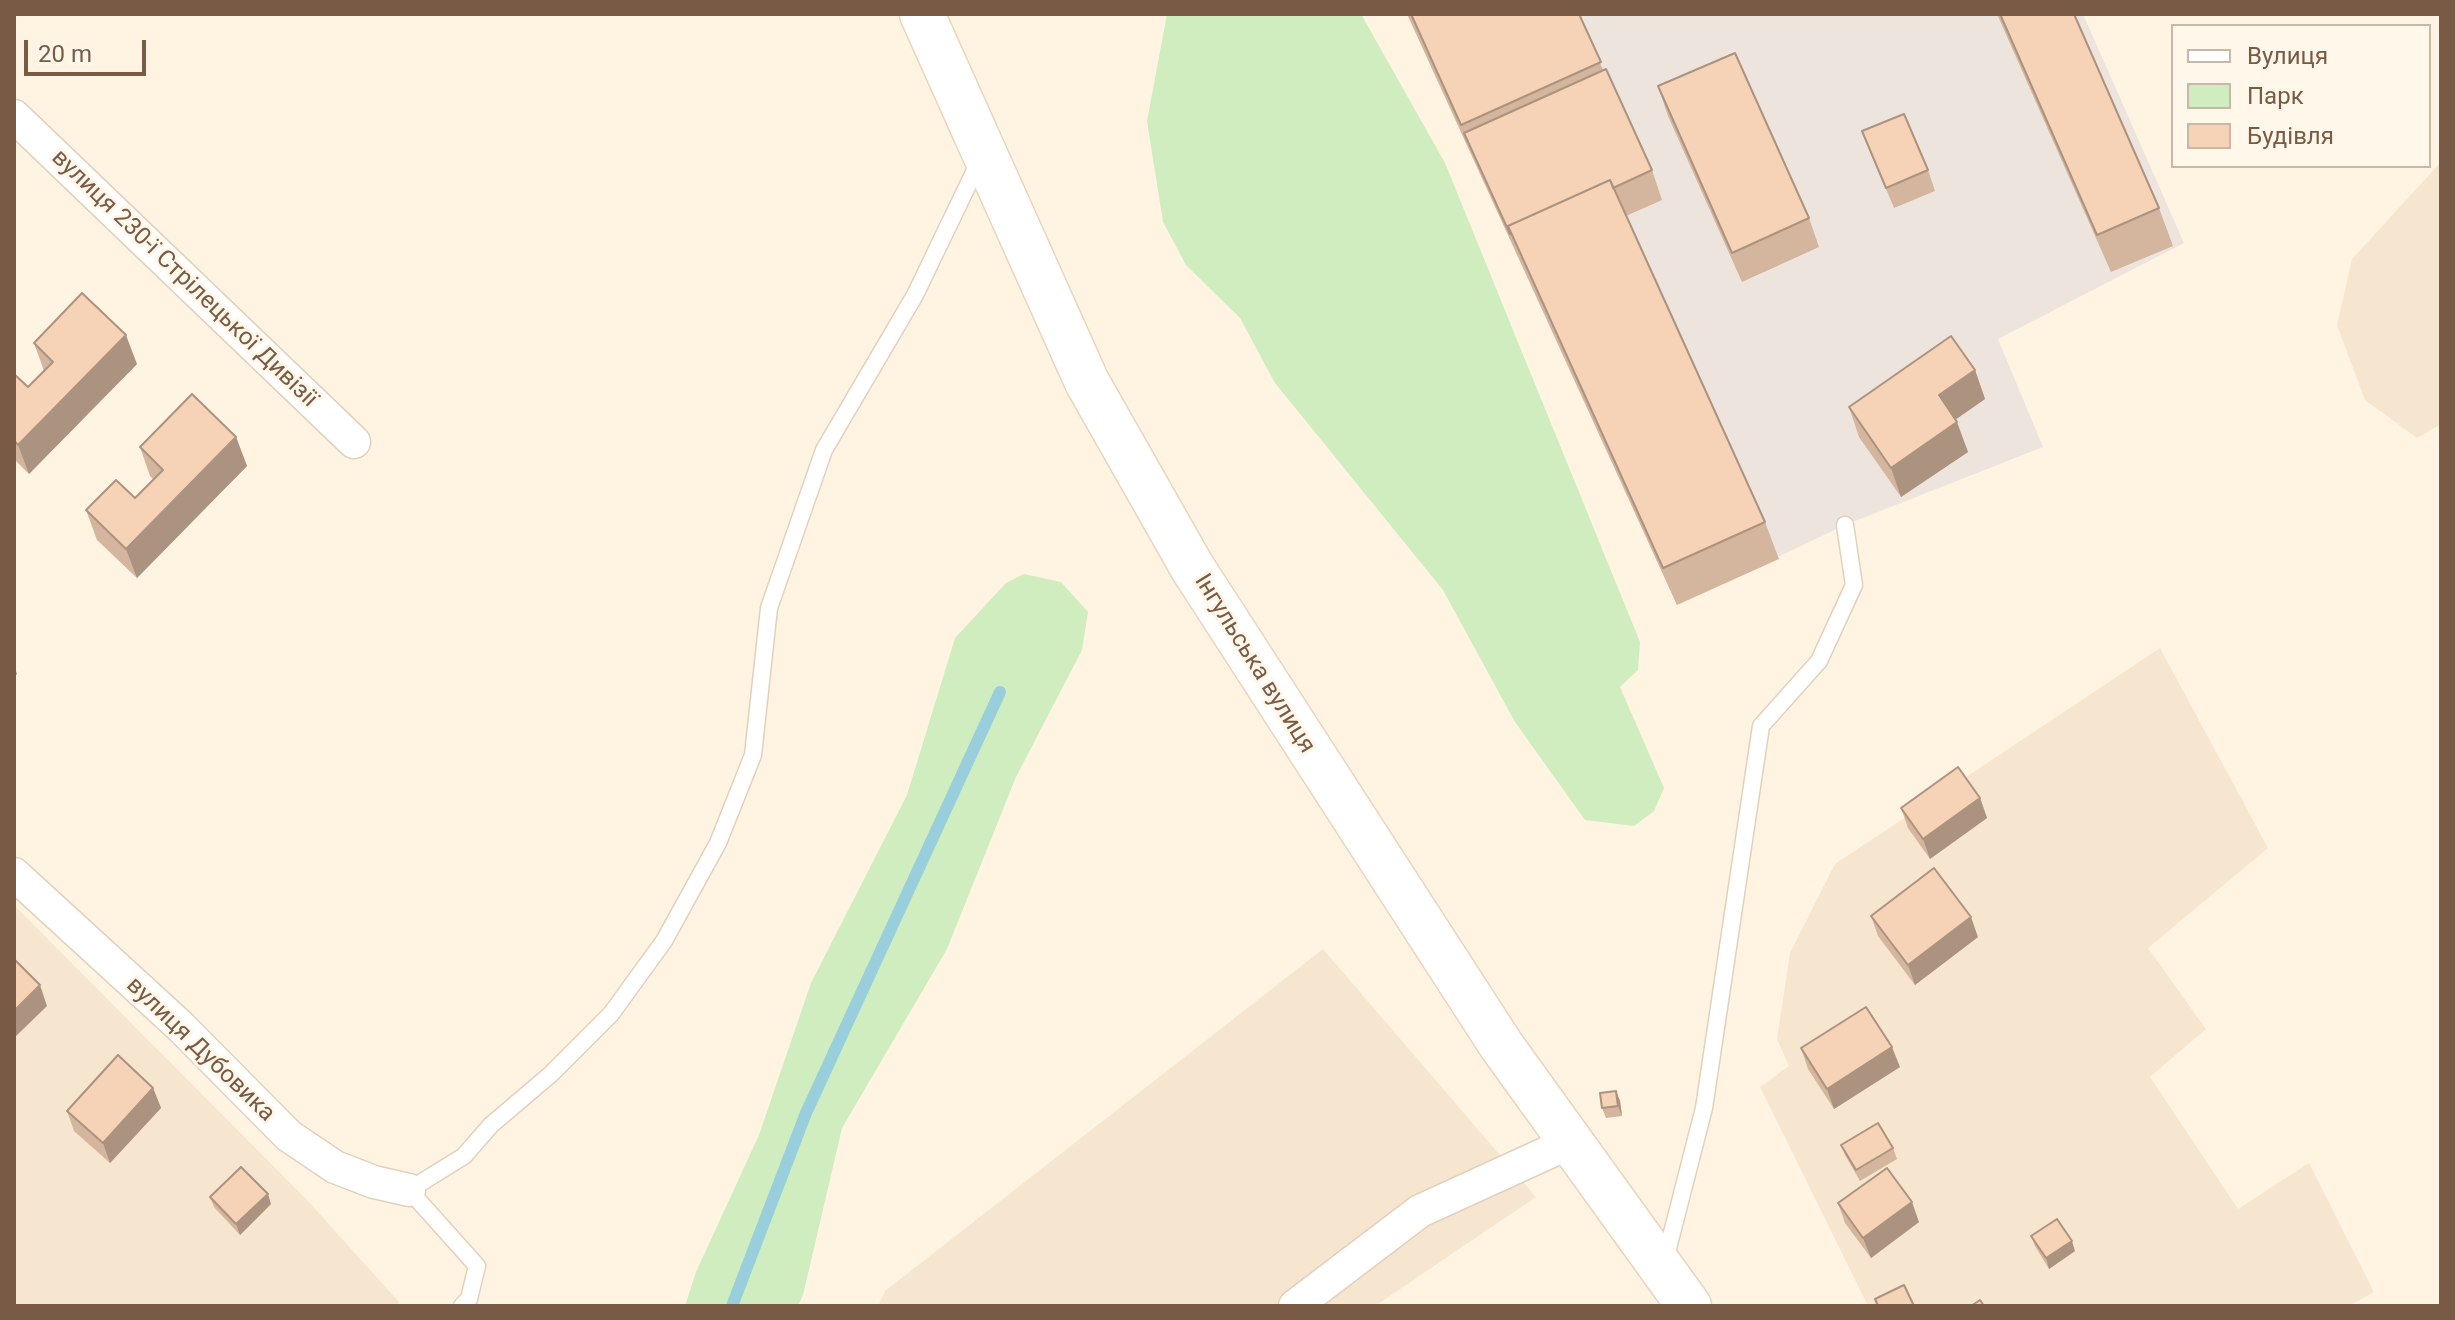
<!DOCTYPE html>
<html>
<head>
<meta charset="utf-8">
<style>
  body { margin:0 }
  #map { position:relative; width:2455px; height:1320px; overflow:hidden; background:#fef4e1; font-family:Roboto,sans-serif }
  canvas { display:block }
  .frame { position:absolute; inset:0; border:16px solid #785a45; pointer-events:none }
  .legend { position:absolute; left:2171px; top:24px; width:260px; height:144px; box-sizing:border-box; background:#fff7e9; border:2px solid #c9b8a7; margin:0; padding:10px 14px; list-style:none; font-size:24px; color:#785a45 }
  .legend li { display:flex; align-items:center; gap:16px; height:40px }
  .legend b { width:40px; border:2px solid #c9b8a7 }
  .scale { position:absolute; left:24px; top:40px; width:122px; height:36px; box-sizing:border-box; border:4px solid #785a45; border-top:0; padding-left:10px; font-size:24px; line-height:28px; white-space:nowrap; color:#785a45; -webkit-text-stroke:6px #fff7e9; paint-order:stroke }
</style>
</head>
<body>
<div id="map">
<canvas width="2455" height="1320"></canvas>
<div class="frame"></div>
<ul class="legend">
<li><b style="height:10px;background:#fff"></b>Вулиця</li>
<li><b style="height:22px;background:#cfedbe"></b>Парк</li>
<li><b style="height:22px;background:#f6d2b6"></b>Будівля</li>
</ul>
<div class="scale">20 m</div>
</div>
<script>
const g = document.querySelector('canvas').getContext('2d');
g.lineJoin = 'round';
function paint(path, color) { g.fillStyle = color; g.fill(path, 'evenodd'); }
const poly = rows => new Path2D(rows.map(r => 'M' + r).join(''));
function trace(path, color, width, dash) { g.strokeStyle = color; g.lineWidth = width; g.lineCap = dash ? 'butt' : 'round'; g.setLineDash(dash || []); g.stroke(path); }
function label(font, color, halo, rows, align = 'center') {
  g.font = font + ' Roboto,sans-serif'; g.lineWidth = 6; g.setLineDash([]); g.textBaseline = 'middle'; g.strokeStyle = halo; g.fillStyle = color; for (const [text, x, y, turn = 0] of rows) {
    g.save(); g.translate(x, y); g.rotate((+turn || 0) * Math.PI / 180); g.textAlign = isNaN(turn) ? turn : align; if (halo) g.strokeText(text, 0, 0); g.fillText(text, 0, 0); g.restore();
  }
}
paint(poly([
  [2441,162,2441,424,2417,438,2365,400,2337,325,2352,259],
  [2160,648,2268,848,2148,948,2206,1029,2150,1077,2238,1209,2309,1163,2374,1292,2349,1306,1868,1306,1760,1087,1789,1066,1777,1039,1790,953,1835,864],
  [14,905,308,1201,399,1302,396,1306,14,1306],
  [1323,949,1536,1197,1375,1306,878,1306,885,1291]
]), '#f7e6cf');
paint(poly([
  [1407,14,2083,14,2184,243,1998,339,2043,447,1845,525,1677,605]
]), '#ede5dd');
paint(poly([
  [1167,14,1361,14,1445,163,1640,642,1638,670,1620,687,1664,788,1654,811,1634,826,1585,820,1515,722,1443,590,1275,383,1240,318,1186,265,1163,222,1147,121],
  [1024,574,1061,582,1088,612,1082,650,1016,777,947,949,842,1128,803,1295,798,1306,685,1306,696,1272,759,1135,811,983,907,795,955,638,1006,583]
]), '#cfedbe');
trace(poly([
  [732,1306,806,1113,1000,692]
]), '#99cfdc', 12);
const lane = poly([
  [1665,1260,1704,1108,1761,726,1819,661,1854,585,1845,525],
  [462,1306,469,1299,477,1266,409,1190,464,1156,491,1125,551,1074,611,1014,664,941,718,843,753,755,769,608,824,450,915,295,980,160]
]);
const street = poly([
  [14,116,354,442],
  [14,874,180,1026,289,1136,335,1167,374,1182,409,1190],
  [1295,1306,1420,1211,1571,1142]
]);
const secondary = poly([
  [922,14,1087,382,1192,567,1501,1045,1689,1306]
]);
trace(lane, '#e3d0bc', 19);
trace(street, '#e3d0bc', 35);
trace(secondary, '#ebd4bb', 47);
trace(lane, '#fff', 16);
trace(street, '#fff', 32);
trace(secondary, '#fff', 44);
paint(poly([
  [1407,14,1579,14,1603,70,1652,170,1662,200,1626,216,1765,522,1779,559,1677,605],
  [1997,14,2074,14,2159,208,2173,246,2111,272],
  [1658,86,1809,218,1819,247,1742,282,1668,116],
  [1862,131,1928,170,1935,191,1894,208],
  [34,343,137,364,29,474,14,459,14,374,28,387,44,371],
  [1975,370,1985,399,1955,420,1968,452,1901,497,1859,437,1849,407],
  [236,437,247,466,137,578,97,540,86,510,135,498,153,479,150,476,140,447],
  [1980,798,1987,818,1930,859,1908,828,1901,808],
  [1871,916,1978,937,1915,985,1878,936],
  [1801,1048,1900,1067,1834,1109,1808,1069],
  [153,1088,161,1108,110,1163,74,1131,67,1111],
  [1616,1091,1620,1101,1622,1116,1606,1118,1602,1108],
  [1841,1145,1893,1148,1897,1159,1860,1181,1845,1155],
  [210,1197,271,1204,240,1235,214,1207],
  [1838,1203,1919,1222,1871,1258,1845,1223],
  [2031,1236,2075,1251,2049,1269,2035,1246]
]), '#d4b59d');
paint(poly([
  [126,335,137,364,29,474,18,445],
  [1975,370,1985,399,1949,424,1939,395],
  [1957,422,1968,452,1901,497,1891,468],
  [236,437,247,466,137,578,126,549],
  [14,665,17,674,14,678],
  [1980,798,1987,818,1930,859,1923,839],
  [1971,917,1978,937,1915,985,1908,965],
  [40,985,47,1006,14,1038,14,1011],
  [1892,1047,1900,1067,1834,1109,1827,1089],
  [153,1088,161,1108,110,1163,103,1143],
  [1616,1091,1620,1101,1622,1116,1618,1106],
  [268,1194,271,1204,240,1235,236,1224],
  [1912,1202,1919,1222,1871,1258,1863,1238],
  [2072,1241,2075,1251,2049,1269,2046,1258]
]), '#ac937f');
const building = poly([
  [1411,14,1579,14,1601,62,1461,125,1411,14],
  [2000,14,2074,14,2159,208,2097,235,2000,14],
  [1735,53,1809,218,1732,253,1658,86,1735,53],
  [1606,69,1652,170,1613,188,1610,180,1508,226,1510,234,1464,133,1606,69],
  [1904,114,1928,170,1886,188,1862,131,1904,114],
  [1610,180,1765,522,1663,568,1508,226,1610,180],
  [82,293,126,335,18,445,14,440,14,374,28,387,53,362,34,343,82,293],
  [1951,336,1975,370,1939,395,1957,422,1891,468,1849,407,1951,336],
  [192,394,236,437,126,549,86,510,116,480,135,498,163,470,140,447,192,394],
  [1958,767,1980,798,1923,839,1901,808,1958,767],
  [1934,868,1971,917,1908,965,1871,916,1934,868],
  [14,959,40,985,14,1011,14,959],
  [1866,1007,1892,1047,1827,1089,1801,1048,1866,1007],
  [118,1055,153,1088,103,1143,67,1111,118,1055],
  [1616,1091,1618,1106,1602,1108,1600,1093,1616,1091],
  [1878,1123,1893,1148,1856,1170,1841,1145,1878,1123],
  [241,1167,268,1194,236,1224,210,1197,241,1167],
  [1887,1168,1912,1202,1863,1238,1838,1203,1887,1168],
  [2057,1219,2072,1241,2046,1258,2031,1236,2057,1219],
  [1904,1285,1914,1306,1878,1306,1875,1299,1904,1285],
  [1980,1300,1984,1306,1971,1306,1980,1300]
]);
paint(building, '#f6d2b6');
trace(building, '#ac937f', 2);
label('24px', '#785a45', '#fff7e9', [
  ["вулиця 230-ї Стрілецької Дивізії",184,279,44],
  ["Інгульська вулиця",1254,664,58],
  ["вулиця Дубовика",200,1050,44]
]);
</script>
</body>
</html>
